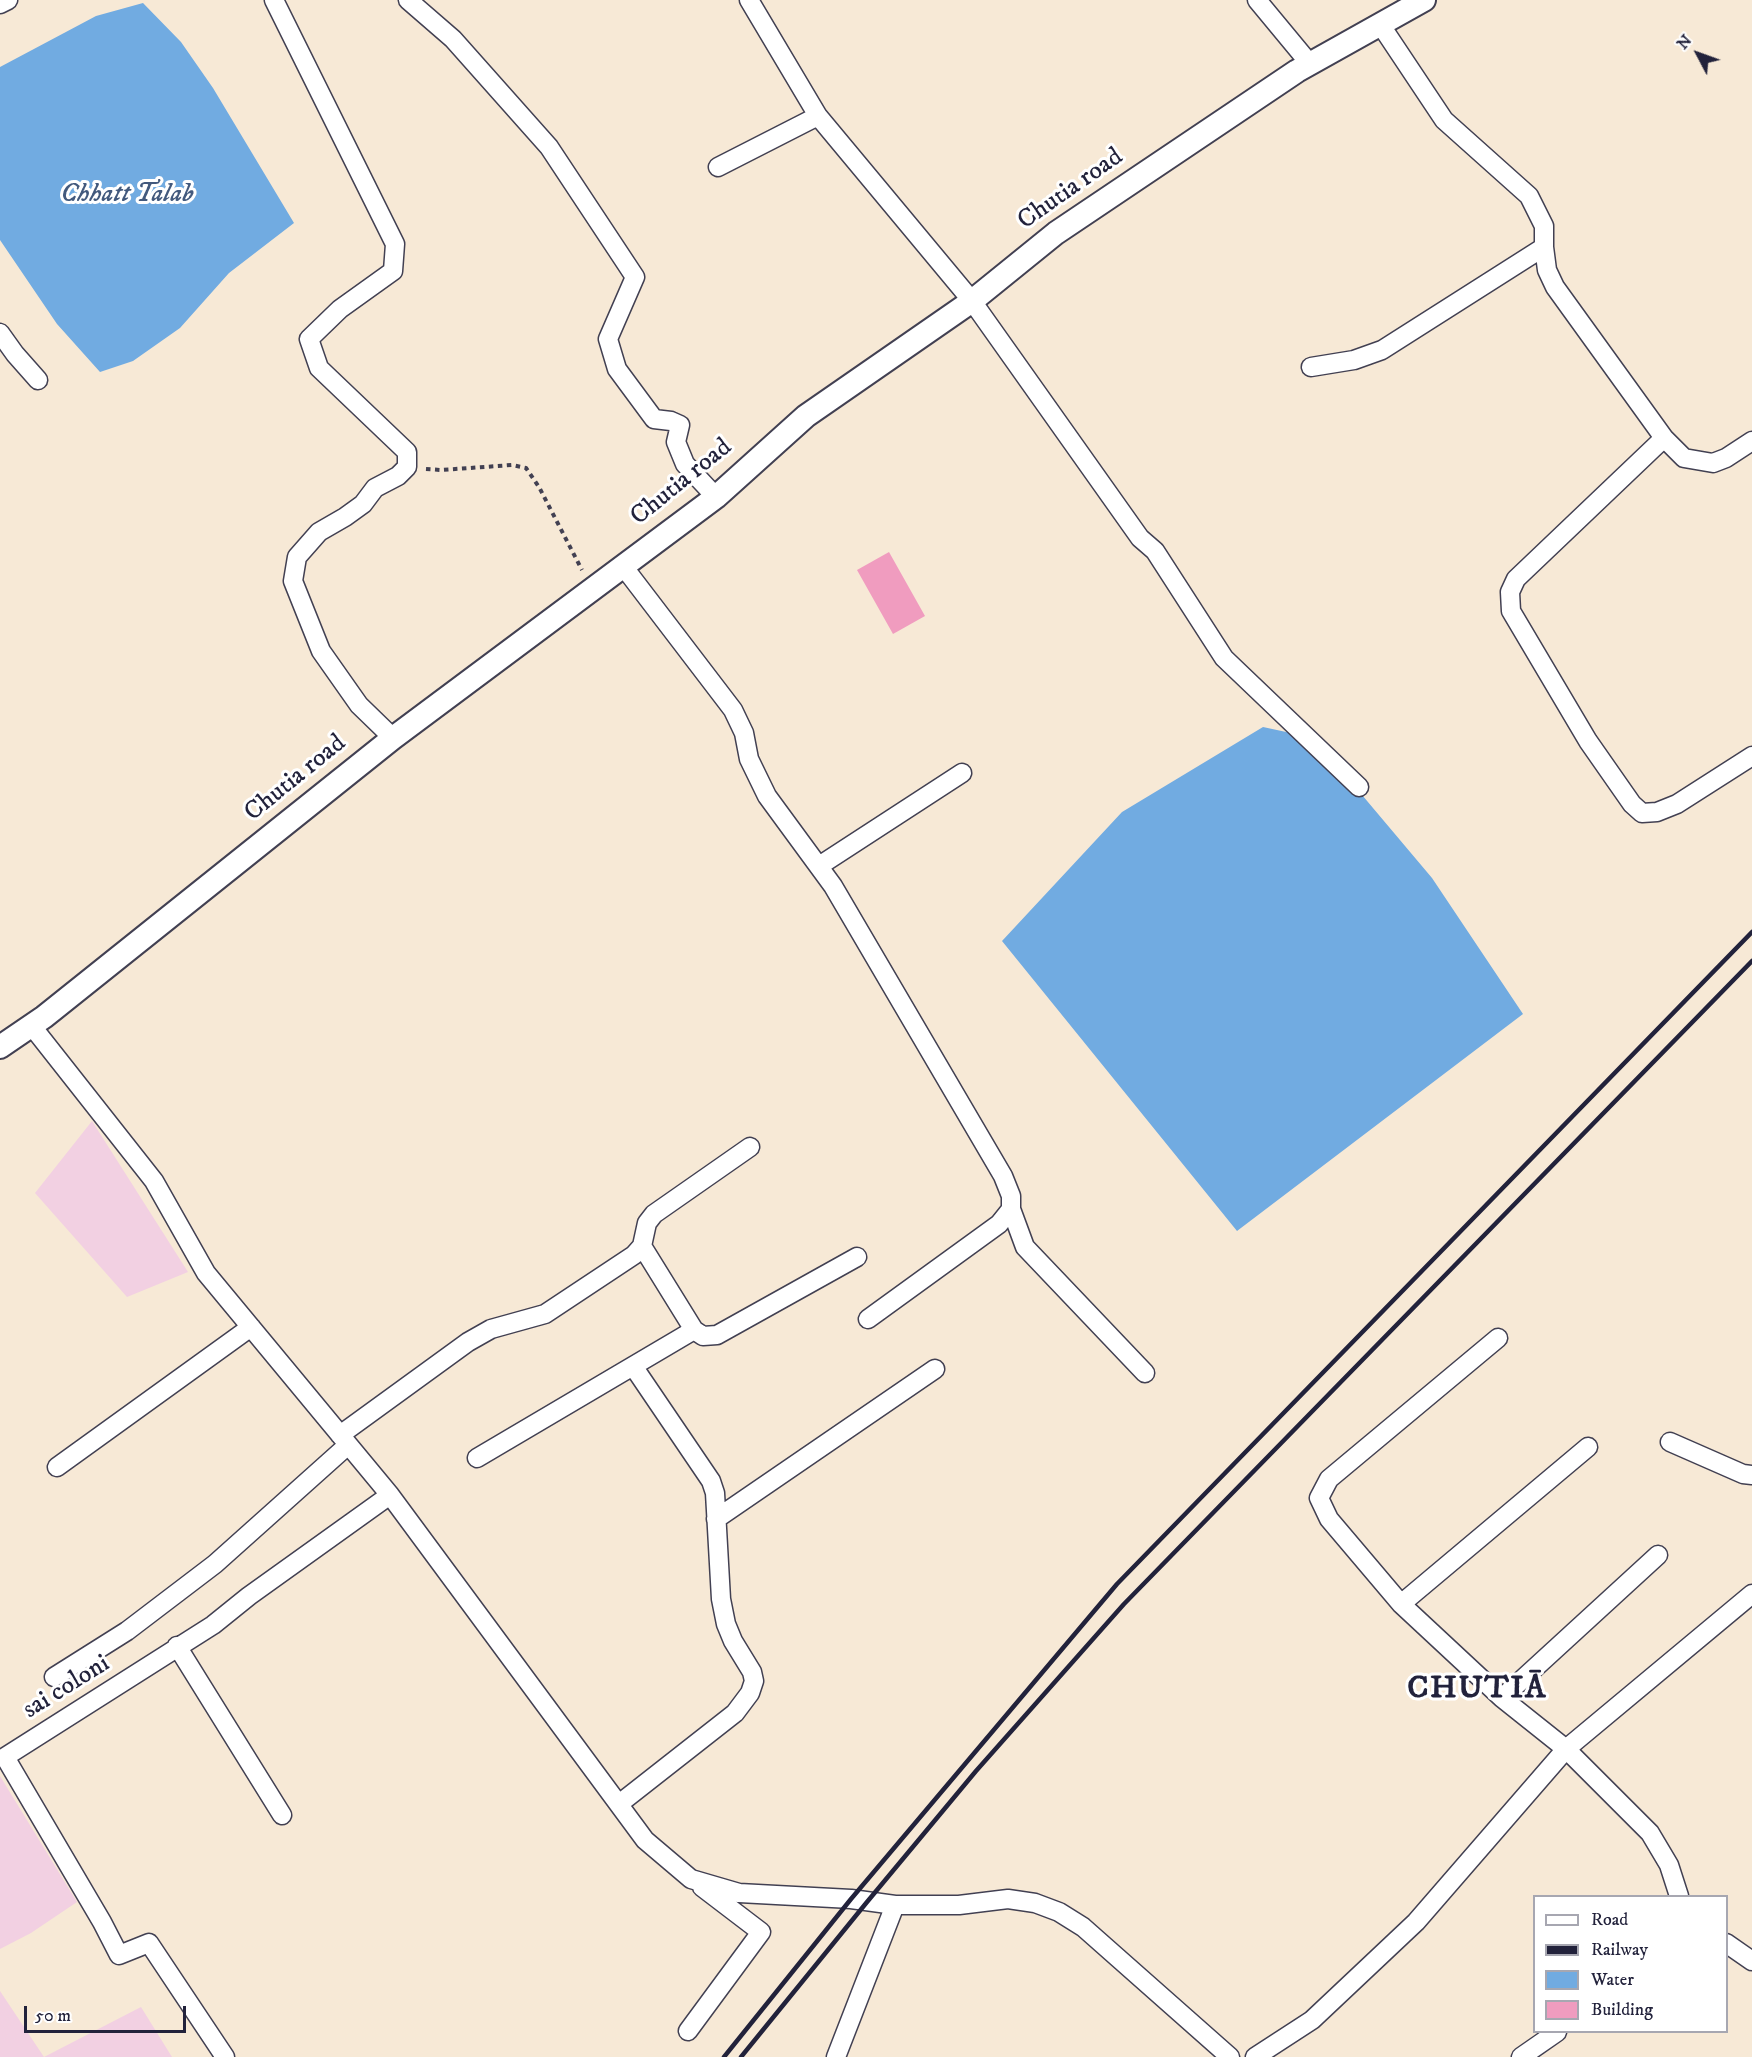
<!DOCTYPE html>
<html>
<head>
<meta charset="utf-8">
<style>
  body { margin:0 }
  #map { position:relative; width:1752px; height:2057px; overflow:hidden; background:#f7e9d6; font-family:"IM FELL DW Pica",serif }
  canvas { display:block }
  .legend { position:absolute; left:1533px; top:1895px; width:195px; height:138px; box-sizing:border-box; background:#fff; border:2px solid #a7a7b1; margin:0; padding:8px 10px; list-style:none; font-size:18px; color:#22223b }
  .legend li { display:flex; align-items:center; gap:12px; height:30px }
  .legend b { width:30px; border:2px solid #a7a7b1 }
  .north { position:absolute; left:1668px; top:24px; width:60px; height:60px; -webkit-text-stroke:4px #fff; paint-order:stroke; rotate:311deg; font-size:16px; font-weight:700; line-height:24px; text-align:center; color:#22223b }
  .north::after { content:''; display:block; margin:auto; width:21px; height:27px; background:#22223b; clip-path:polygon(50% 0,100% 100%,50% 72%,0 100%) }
  .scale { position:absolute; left:24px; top:2006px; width:162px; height:27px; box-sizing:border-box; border:3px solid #22223b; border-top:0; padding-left:8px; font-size:18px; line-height:21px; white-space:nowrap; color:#22223b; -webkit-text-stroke:4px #fff; paint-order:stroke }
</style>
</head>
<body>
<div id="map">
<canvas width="1752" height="2057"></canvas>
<ul class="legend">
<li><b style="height:8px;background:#fff"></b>Road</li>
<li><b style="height:8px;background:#22223b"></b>Railway</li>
<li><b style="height:16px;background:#71abe1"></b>Water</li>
<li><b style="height:16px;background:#f09cbf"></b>Building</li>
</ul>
<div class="north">N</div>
<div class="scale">50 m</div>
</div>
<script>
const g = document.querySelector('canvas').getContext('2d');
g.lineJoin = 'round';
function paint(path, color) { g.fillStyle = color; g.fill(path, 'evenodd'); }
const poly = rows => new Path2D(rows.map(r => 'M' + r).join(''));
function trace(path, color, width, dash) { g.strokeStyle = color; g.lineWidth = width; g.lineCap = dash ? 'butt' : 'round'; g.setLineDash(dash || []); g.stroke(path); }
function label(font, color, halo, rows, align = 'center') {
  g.font = font + ' "IM FELL DW Pica",serif'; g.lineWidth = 6; g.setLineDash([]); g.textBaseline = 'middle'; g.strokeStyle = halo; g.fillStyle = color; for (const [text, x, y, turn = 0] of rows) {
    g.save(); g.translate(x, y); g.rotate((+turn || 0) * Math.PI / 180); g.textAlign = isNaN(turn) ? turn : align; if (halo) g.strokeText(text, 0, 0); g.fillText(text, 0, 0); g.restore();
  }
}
paint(poly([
  [92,1121,188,1272,127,1297,35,1193],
  [0,1776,77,1902,31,1933,0,1949],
  [0,1991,44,2057,141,2007,172,2057,0,2057]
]), '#f2d0e2');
paint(poly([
  [143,3,181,42,213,88,294,223,229,273,180,328,133,361,100,372,57,324,0,240,0,67,96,16],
  [1263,727,1314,738,1432,878,1523,1014,1237,1231,1002,941,1122,812]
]), '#71abe1');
paint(poly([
  [889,552,925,616,893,634,857,570]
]), '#f09cbf');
const minor = poly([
  [274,0,395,244,393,271,340,309,309,339,319,368,407,452,407,467,398,476,375,488,363,504,345,517,319,532,297,557,293,581,321,651,359,705,393,738],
  [408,0,453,39,549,147,635,277,608,339,617,369,654,419,671,421,680,425,676,442,685,464,716,497],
  [749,0,818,116,972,301,1140,538,1155,551,1224,658,1359,787],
  [1257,0,1310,64],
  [0,4,8,0],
  [1380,24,1444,120,1529,196,1544,226,1544,247,1547,270,1555,287,1664,438,1684,458,1713,463,1726,458,1752,441],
  [718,167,818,116],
  [0,333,15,354,38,380],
  [1311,367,1354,360,1382,350,1544,247],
  [1664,438,1516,579,1510,592,1511,611,1588,741,1632,804,1642,813,1657,812,1677,804,1752,756],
  [623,566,733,710,744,733,749,759,767,796,833,886,1003,1176,1011,1196,1011,1209,999,1224,868,1319],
  [819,866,962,773],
  [31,1025,154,1181,206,1273,390,1495,645,1840,691,1879,739,1893,851,1899,895,1905,959,1905,1008,1899,1035,1903,1059,1912,1083,1927,1230,2057],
  [1011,1209,1025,1247,1145,1373],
  [642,1246,694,1330,703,1336,717,1335,857,1257],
  [1498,1338,1329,1479,1319,1498,1329,1519,1401,1604,1502,1698,1566,1749,1650,1833,1669,1865,1679,1896],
  [340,1435,468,1342,491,1329,545,1314,634,1255,642,1246,647,1223,654,1214,750,1147],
  [1670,1442,1743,1474,1752,1475],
  [477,1458,694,1330],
  [57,1467,251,1327],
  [716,1519,935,1369],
  [1401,1604,1588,1447],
  [177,1646,282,1815],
  [54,1677,127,1631,215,1564,348,1445],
  [1502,1698,1658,1555],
  [619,1804,735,1713,750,1693,754,1681,752,1672,733,1641,726,1624,721,1599,715,1493,711,1481,633,1366],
  [1726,1943,1752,1961],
  [688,2031,761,1932,702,1887],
  [225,2057,149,1943,119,1955,102,1922,5,1757,213,1625,249,1596,390,1495],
  [836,2057,895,1905],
  [1255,2057,1312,2020,1416,1922,1566,1749,1752,1594],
  [1521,2057,1557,2032]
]);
const tertiary = poly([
  [0,1047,44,1017,393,738,716,497,806,416,972,301,1056,233,1297,71,1424,0]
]);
trace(minor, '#424052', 21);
trace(tertiary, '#424052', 26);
trace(poly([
  [426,469,441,470,512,465,526,468,539,487,582,570]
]), '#424052', 4, [4.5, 4.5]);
trace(minor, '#fff', 18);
trace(tertiary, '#fff', 22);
trace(poly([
  [724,2057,851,1899,1117,1584,1752,932],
  [741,2057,867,1902,976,1771,1124,1604,1752,961]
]), '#22223b', 4.5);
label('26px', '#22223b', '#fff', [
  ["Chutia road",1071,190,-35],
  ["Chutia road",682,483,-39],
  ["Chutia road",296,779,-39],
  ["sai coloni",67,1688,-32]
]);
label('italic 27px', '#42597d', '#fff', [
  ["Chhatt Talab",127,195]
]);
g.letterSpacing = '1.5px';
label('bold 32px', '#22223b', '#fff', [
  ["CHUTIĀ",1477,1690]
]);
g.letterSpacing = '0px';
</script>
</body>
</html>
